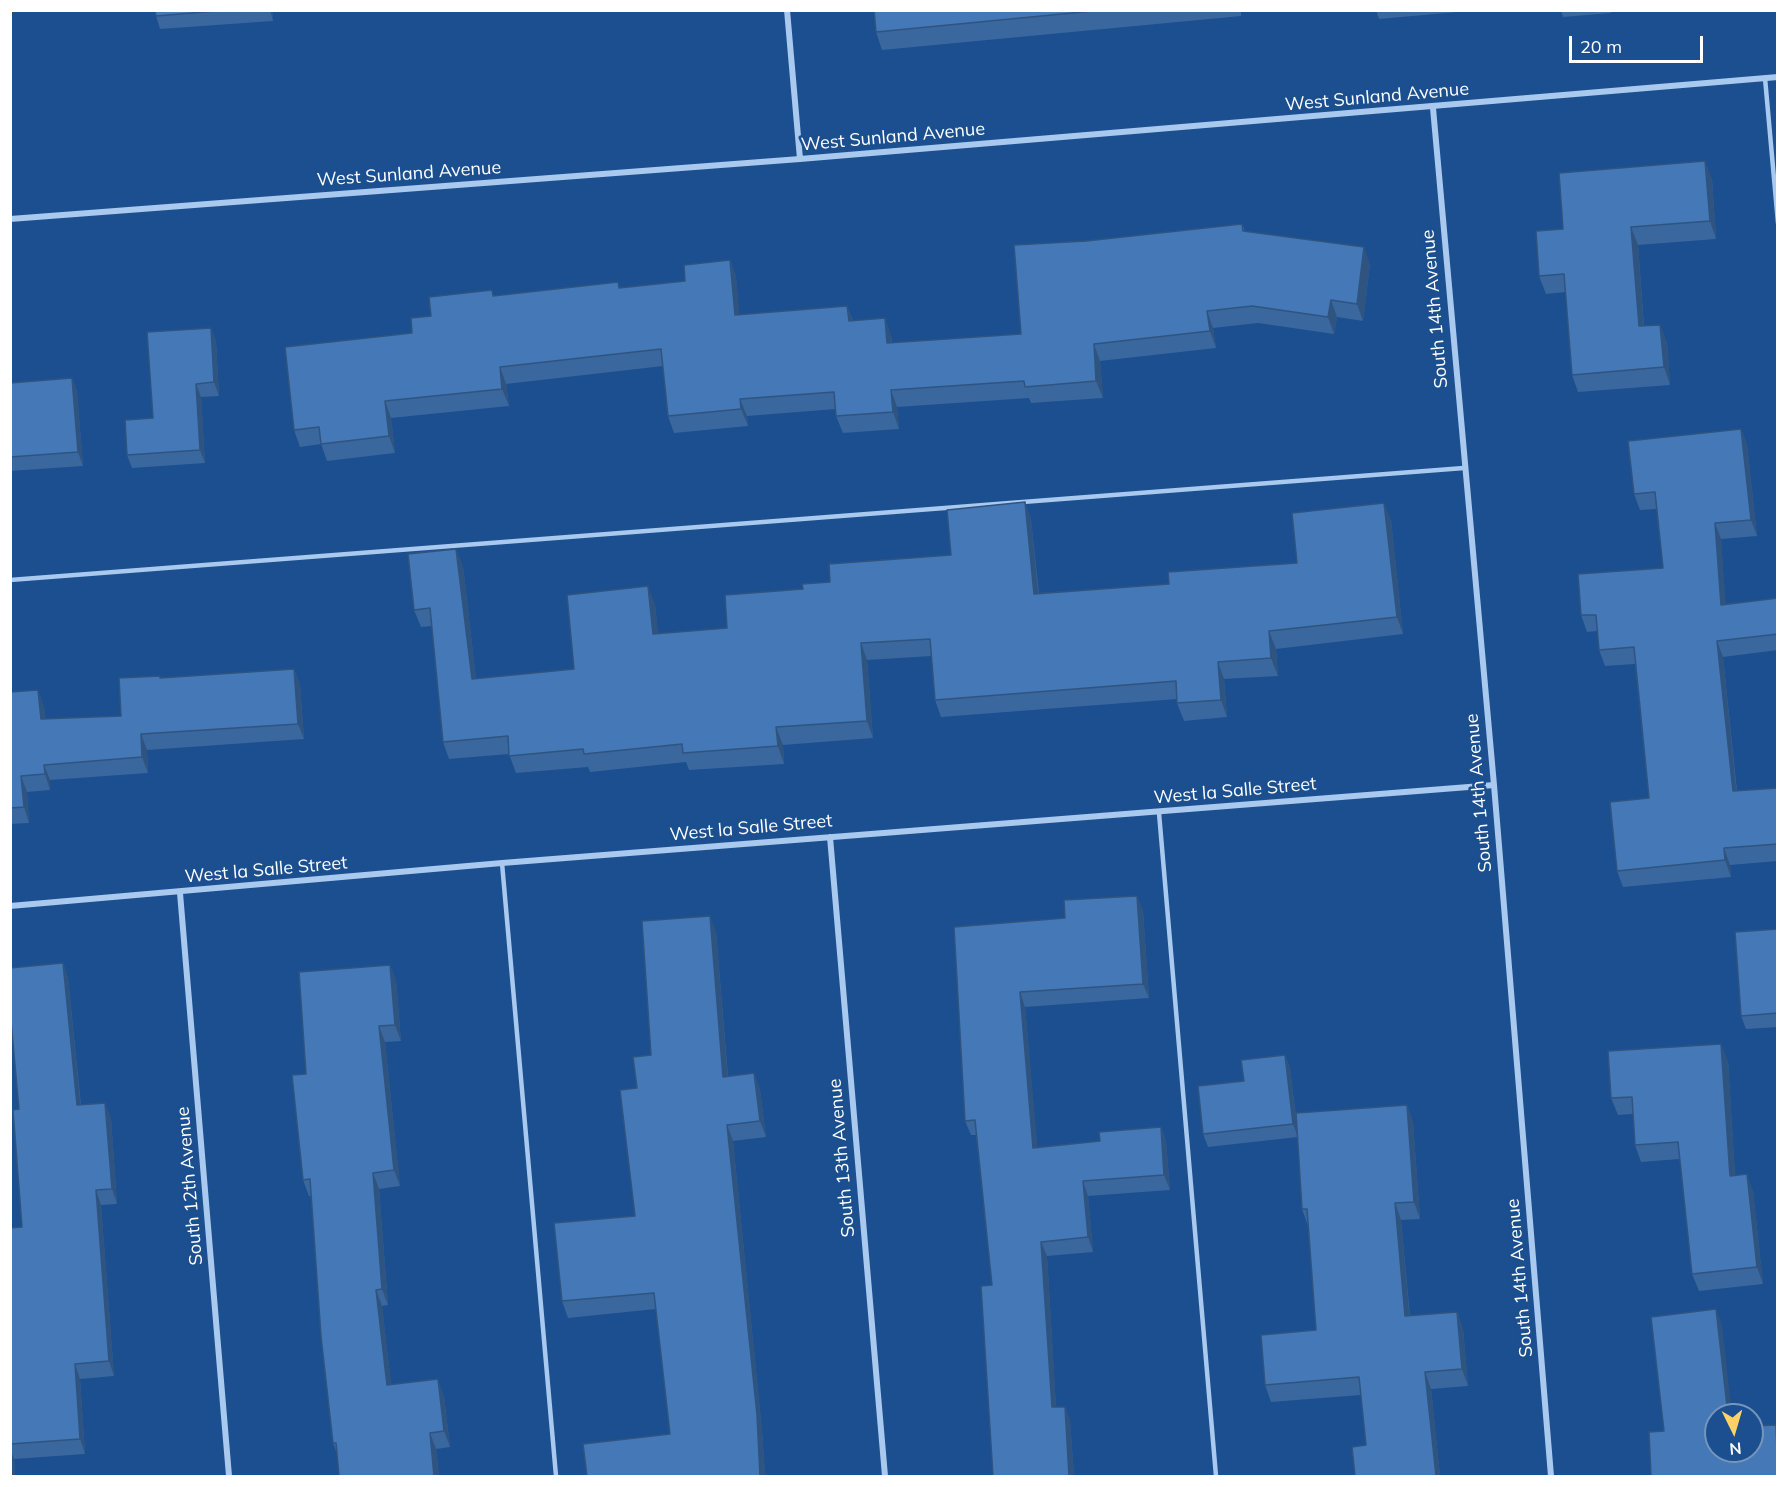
<!DOCTYPE html>
<html>
<head>
<meta charset="utf-8">
<style>
  body { margin:0 }
  #map { position:relative; width:1788px; height:1487px; overflow:hidden; background:#1b4f8f; font-family:Mulish,sans-serif }
  canvas { display:block }
  .frame { position:absolute; inset:0; border:12px solid #fff; pointer-events:none }
  .north { position:absolute; left:1704px; top:1403px; width:60px; height:60px; box-sizing:border-box; background:#1b4f8f; border:2px solid #7695bc; border-radius:50%; rotate:175deg; font-size:16px; font-weight:700; line-height:24px; text-align:center; color:#fff }
  .north::after { content:''; display:block; margin:auto; width:21px; height:27px; background:#ffd166; clip-path:polygon(50% 0,100% 100%,50% 72%,0 100%) }
  .scale { position:absolute; left:1569px; top:36px; width:134px; height:27px; box-sizing:border-box; border:3px solid #fff; border-top:0; padding-left:8px; font-size:18px; line-height:21px; white-space:nowrap; color:#fff; -webkit-text-stroke:4px #1b4f8f; paint-order:stroke }
</style>
</head>
<body>
<div id="map">
<canvas width="1788" height="1487"></canvas>
<div class="frame"></div>
<div class="north">N</div>
<div class="scale">20 m</div>
</div>
<script>
const g = document.querySelector('canvas').getContext('2d');
g.lineJoin = 'round';
const poly = rows => new Path2D(rows.map(r => 'M' + r).join(''));
function trace(path, color, width, dash) { g.strokeStyle = color; g.lineWidth = width; g.lineCap = dash ? 'butt' : 'round'; g.setLineDash(dash || []); g.stroke(path); }
function paint(path, color) { g.fillStyle = color; g.fill(path, 'evenodd'); }
function label(font, color, halo, rows, align = 'center') {
  g.font = font + ' Mulish,sans-serif'; g.lineWidth = 5; g.setLineDash([]); g.textBaseline = 'middle'; g.strokeStyle = halo; g.fillStyle = color; for (const [text, x, y, turn = 0] of rows) {
    g.save(); g.translate(x, y); g.rotate((+turn || 0) * Math.PI / 180); g.textAlign = isNaN(turn) ? turn : align; if (halo) g.strokeText(text, 0, 0); g.fillText(text, 0, 0); g.restore();
  }
}
trace(poly([
  [1765,78,1778,223],
  [10,580,1464,468],
  [1159,813,1216,1476],
  [502,863,556,1476]
]), '#a9c9ee', 4.5);
trace(poly([
  [787,10,800,159],
  [1433,108,1494,785,1551,1476],
  [10,219,800,159,1778,77],
  [830,837,885,1476],
  [180,893,229,1476],
  [10,906,502,863,1494,785]
]), '#a9c9ee', 6);
paint(poly([
  [155,10,272,10,273,21,160,29,156,16],
  [874,10,1245,10,1241,11,1241,16,882,50,876,32],
  [1376,10,1480,10,1379,19],
  [1561,10,1611,10,1611,13,1563,17],
  [1712,179,1716,239,1638,245,1644,326,1667,342,1670,385,1578,392,1572,375,1566,292,1546,294,1539,276,1563,229],
  [1242,224,1245,231,1370,264,1363,321,1337,317,1334,334,1258,323,1213,328,1216,348,1100,361,1103,398,1031,403,1029,398,897,407,899,429,843,433,836,416,836,409,747,416,748,426,674,433,668,416,663,366,506,384,509,406,391,418,395,453,327,461,321,444,300,447,294,430,431,316,492,290,494,296,618,282,620,288,685,281,730,260,736,277,739,315,847,306,853,321,891,335,892,343,1021,334,1086,241],
  [211,328,216,342,219,396,201,397,205,463,132,468,127,455,153,418],
  [72,378,77,392,83,466,10,471,10,383],
  [1741,429,1747,445,1757,536,1721,539,1725,604,1778,598,1778,650,1723,657,1737,791,1778,788,1778,861,1730,865,1731,877,1623,887,1617,871,1649,798,1635,664,1605,666,1599,650,1597,631,1587,632,1581,615,1663,568,1657,509,1640,510,1634,494],
  [1025,502,1031,520,1039,593,1169,584,1297,563,1391,520,1403,634,1276,649,1278,676,1224,679,1227,717,1184,721,1177,703,1177,699,941,717,935,700,932,656,867,660,873,738,783,745,784,764,689,770,686,762,590,772,588,767,516,773,509,754,449,759,443,742,432,626,421,627,414,610,463,566,476,679,574,669,655,604,658,634,727,628,803,589,951,555],
  [294,669,300,685,304,739,147,750,148,773,50,780,50,790,27,792,29,823,10,824,10,692,44,706,45,719,121,716,161,678],
  [1143,911,1149,998,1025,1007,1037,1147,1100,1141,1161,1127,1166,1142,1170,1190,1088,1196,1093,1252,1047,1256,1056,1407,1065,1407,1070,1421,1074,1476,992,1285,976,1135,971,1135,965,1121,954,927,1065,918],
  [1778,929,1778,1027,1746,1029,1741,1016],
  [716,932,728,1076,754,1073,760,1090,766,1137,733,1141,762,1431,765,1476,587,1476,670,1434,656,1309,568,1318,562,1301,635,1216,637,1088,651,1055],
  [63,963,68,978,81,1105,111,1118,117,1204,101,1205,114,1376,80,1379,85,1454,14,1459,15,1476,10,1476,10,1228,22,1227,19,1109,13,1037,10,1037,10,968],
  [390,965,396,981,401,1041,385,1042,400,1186,379,1189,388,1305,382,1306,391,1384,444,1396,450,1447,436,1449,439,1476,339,1476,337,1454,333,1443,311,1196,309,1196,303,1180,306,1074],
  [1285,1055,1290,1068,1298,1133,1407,1105,1413,1122,1420,1219,1401,1220,1410,1316,1457,1312,1463,1329,1468,1386,1431,1389,1440,1476,1355,1476,1366,1445,1361,1395,1271,1402,1265,1385,1316,1330,1308,1226,1302,1209,1298,1137,1208,1147,1203,1134,1244,1081],
  [1728,1061,1735,1175,1753,1191,1763,1284,1699,1291,1692,1274,1680,1159,1641,1162,1635,1145,1633,1114,1618,1115,1611,1098]
]), '#3a679d');
paint(poly([
  [270,10,272,10,273,21],
  [1705,161,1712,179,1716,239,1710,221],
  [1631,227,1638,245,1645,344,1639,326],
  [1364,247,1370,264,1363,321,1357,304],
  [730,260,736,277,741,332,735,315],
  [1331,300,1337,317,1334,334,1328,317],
  [847,306,853,323,849,321],
  [1207,311,1213,328,1216,348,1210,331],
  [885,318,891,335,893,360,887,343],
  [1660,325,1667,342,1670,385,1664,367],
  [211,328,216,342,219,396,214,382],
  [1094,344,1100,361,1103,398,1096,381],
  [500,367,506,384,509,406,502,389],
  [72,378,77,392,83,466,78,452],
  [196,384,201,397,205,463,200,450],
  [891,390,897,407,899,429,893,412],
  [740,399,747,416,748,426,741,409],
  [385,401,391,418,395,453,389,436],
  [1741,429,1747,445,1757,536,1751,520],
  [1025,502,1031,520,1040,611,1034,594],
  [1384,503,1391,520,1403,634,1397,617],
  [1715,523,1721,539,1727,621,1721,605],
  [456,549,463,566,478,697,472,679],
  [648,586,655,604,660,652,653,634],
  [1269,631,1276,649,1278,676,1271,658],
  [1717,641,1723,657,1738,807,1733,791],
  [861,643,867,660,873,738,867,721],
  [1218,662,1224,679,1227,717,1221,700],
  [294,669,300,685,304,739,298,724],
  [38,690,44,706,46,735,41,719],
  [776,727,783,745,784,764,778,746],
  [141,734,147,750,148,773,142,757],
  [44,765,50,780,50,790,45,774],
  [21,776,27,792,29,823,24,807],
  [1724,848,1730,865,1731,877,1725,860],
  [1137,896,1143,911,1149,998,1143,984],
  [710,916,716,932,729,1093,723,1077],
  [63,963,68,978,82,1120,77,1105],
  [390,965,396,981,401,1041,395,1025],
  [1020,992,1025,1007,1039,1162,1033,1148],
  [379,1026,385,1042,400,1186,394,1170],
  [1721,1044,1728,1061,1736,1193,1730,1176],
  [1285,1055,1290,1068,1298,1137,1293,1124],
  [754,1073,760,1090,766,1137,760,1121],
  [105,1103,111,1118,117,1204,112,1189],
  [1407,1105,1413,1122,1420,1219,1414,1202],
  [727,1125,733,1141,762,1431,765,1476,760,1476],
  [1161,1127,1166,1142,1170,1190,1164,1175],
  [373,1173,379,1189,388,1305,382,1289],
  [1747,1174,1753,1191,1763,1284,1757,1267],
  [1083,1181,1088,1196,1093,1252,1088,1237],
  [96,1190,101,1205,114,1376,109,1361],
  [1395,1203,1401,1220,1411,1333,1405,1316],
  [1041,1242,1047,1256,1057,1422,1052,1407],
  [376,1290,382,1306,393,1401,387,1385],
  [1716,1309,1722,1325,1732,1415,1728,1415],
  [1457,1312,1463,1329,1468,1386,1462,1369],
  [75,1364,80,1379,85,1454,80,1439],
  [1425,1372,1431,1389,1440,1476,1436,1476],
  [438,1379,444,1396,450,1447,444,1431],
  [1065,1407,1070,1421,1074,1476,1069,1476],
  [430,1433,436,1449,439,1476,434,1476],
  [10,1449,14,1459,15,1476,11,1476]
]), '#305480');
const building = poly([
  [155,10,228,10,156,16,155,10],
  [874,10,1103,10,876,32,874,10],
  [1705,161,1710,221,1631,227,1639,326,1660,325,1664,367,1572,375,1564,274,1539,276,1536,231,1563,229,1559,173,1705,161],
  [1242,224,1243,231,1364,247,1357,304,1331,300,1328,317,1252,306,1207,311,1210,331,1094,344,1096,381,1025,387,1024,381,891,390,893,412,836,416,834,392,740,399,741,409,668,416,661,349,500,367,502,389,385,401,389,436,321,444,319,427,294,430,285,347,412,333,411,318,431,316,429,297,492,290,493,296,618,282,619,288,685,281,684,265,730,260,735,315,847,306,849,321,885,318,887,343,1021,334,1014,245,1086,241,1242,224],
  [211,328,214,382,196,384,200,450,127,455,125,420,153,418,147,332,211,328],
  [72,378,78,452,10,457,10,383,72,378],
  [1741,429,1751,520,1715,523,1721,605,1778,598,1778,634,1717,641,1733,791,1778,788,1778,844,1724,848,1725,860,1617,871,1610,802,1649,798,1634,647,1599,650,1596,615,1581,615,1578,574,1663,568,1655,492,1634,494,1628,441,1741,429],
  [1025,502,1034,594,1169,584,1168,572,1297,563,1292,513,1384,503,1397,617,1269,631,1271,658,1218,662,1221,700,1177,703,1176,681,935,700,930,639,861,643,867,721,776,727,778,746,683,753,682,744,584,754,583,749,509,756,508,736,443,742,430,608,414,610,408,554,456,549,472,679,574,669,567,595,648,586,653,634,727,628,725,595,803,589,802,584,830,582,829,564,951,555,947,510,1025,502],
  [294,669,298,724,141,734,142,757,44,765,45,774,21,776,24,807,10,808,10,692,38,690,41,719,121,716,119,678,160,676,160,678,294,669],
  [1137,896,1143,984,1020,992,1033,1148,1100,1141,1099,1132,1161,1127,1164,1175,1083,1181,1088,1237,1041,1242,1052,1407,1065,1407,1069,1476,993,1476,981,1286,992,1285,975,1120,965,1121,954,927,1065,918,1064,900,1137,896],
  [710,916,723,1077,754,1073,760,1121,727,1125,757,1415,760,1476,587,1476,583,1444,670,1434,654,1293,562,1301,554,1223,635,1216,620,1090,637,1088,633,1057,651,1055,642,921,710,916],
  [1778,929,1778,1013,1741,1016,1735,932,1778,929],
  [63,963,77,1105,105,1103,112,1189,96,1190,109,1361,75,1364,80,1439,10,1444,10,1228,22,1227,13,1110,19,1109,11,1021,10,1021,10,968,63,963],
  [390,965,395,1025,379,1026,394,1170,373,1173,382,1289,376,1290,387,1385,438,1379,444,1431,430,1433,434,1476,339,1476,336,1443,333,1443,321,1336,310,1179,303,1180,292,1075,306,1074,299,972,390,965],
  [1721,1044,1730,1176,1747,1174,1757,1267,1692,1274,1678,1142,1635,1145,1632,1097,1611,1098,1608,1051,1721,1044],
  [1285,1055,1293,1124,1203,1134,1198,1086,1244,1081,1241,1060,1285,1055],
  [1407,1105,1414,1202,1395,1203,1405,1316,1457,1312,1462,1369,1425,1372,1436,1476,1355,1476,1352,1447,1366,1445,1359,1377,1265,1385,1261,1335,1316,1330,1307,1209,1302,1209,1296,1113,1407,1105],
  [1716,1309,1728,1415,1716,1415,1716,1451,1752,1451,1752,1426,1776,1425,1778,1476,1651,1476,1649,1432,1664,1431,1651,1317,1716,1309]
]);
paint(building, '#4478b7');
trace(building, '#305480', 1.5);
label('18px', '#fff', '#1b4f8f', [
  ["West Sunland Avenue",1377,97,-5],
  ["West Sunland Avenue",893,137,-5],
  ["West Sunland Avenue",409,174,-4],
  ["South 14th Avenue",1435,309,-95],
  ["West la Salle Street",1235,791,-5],
  ["South 14th Avenue",1479,793,-95],
  ["West la Salle Street",751,828,-5],
  ["West la Salle Street",266,870,-5],
  ["South 13th Avenue",842,1158,-95],
  ["South 12th Avenue",190,1186,-95],
  ["South 14th Avenue",1520,1278,-95]
]);
</script>
</body>
</html>
